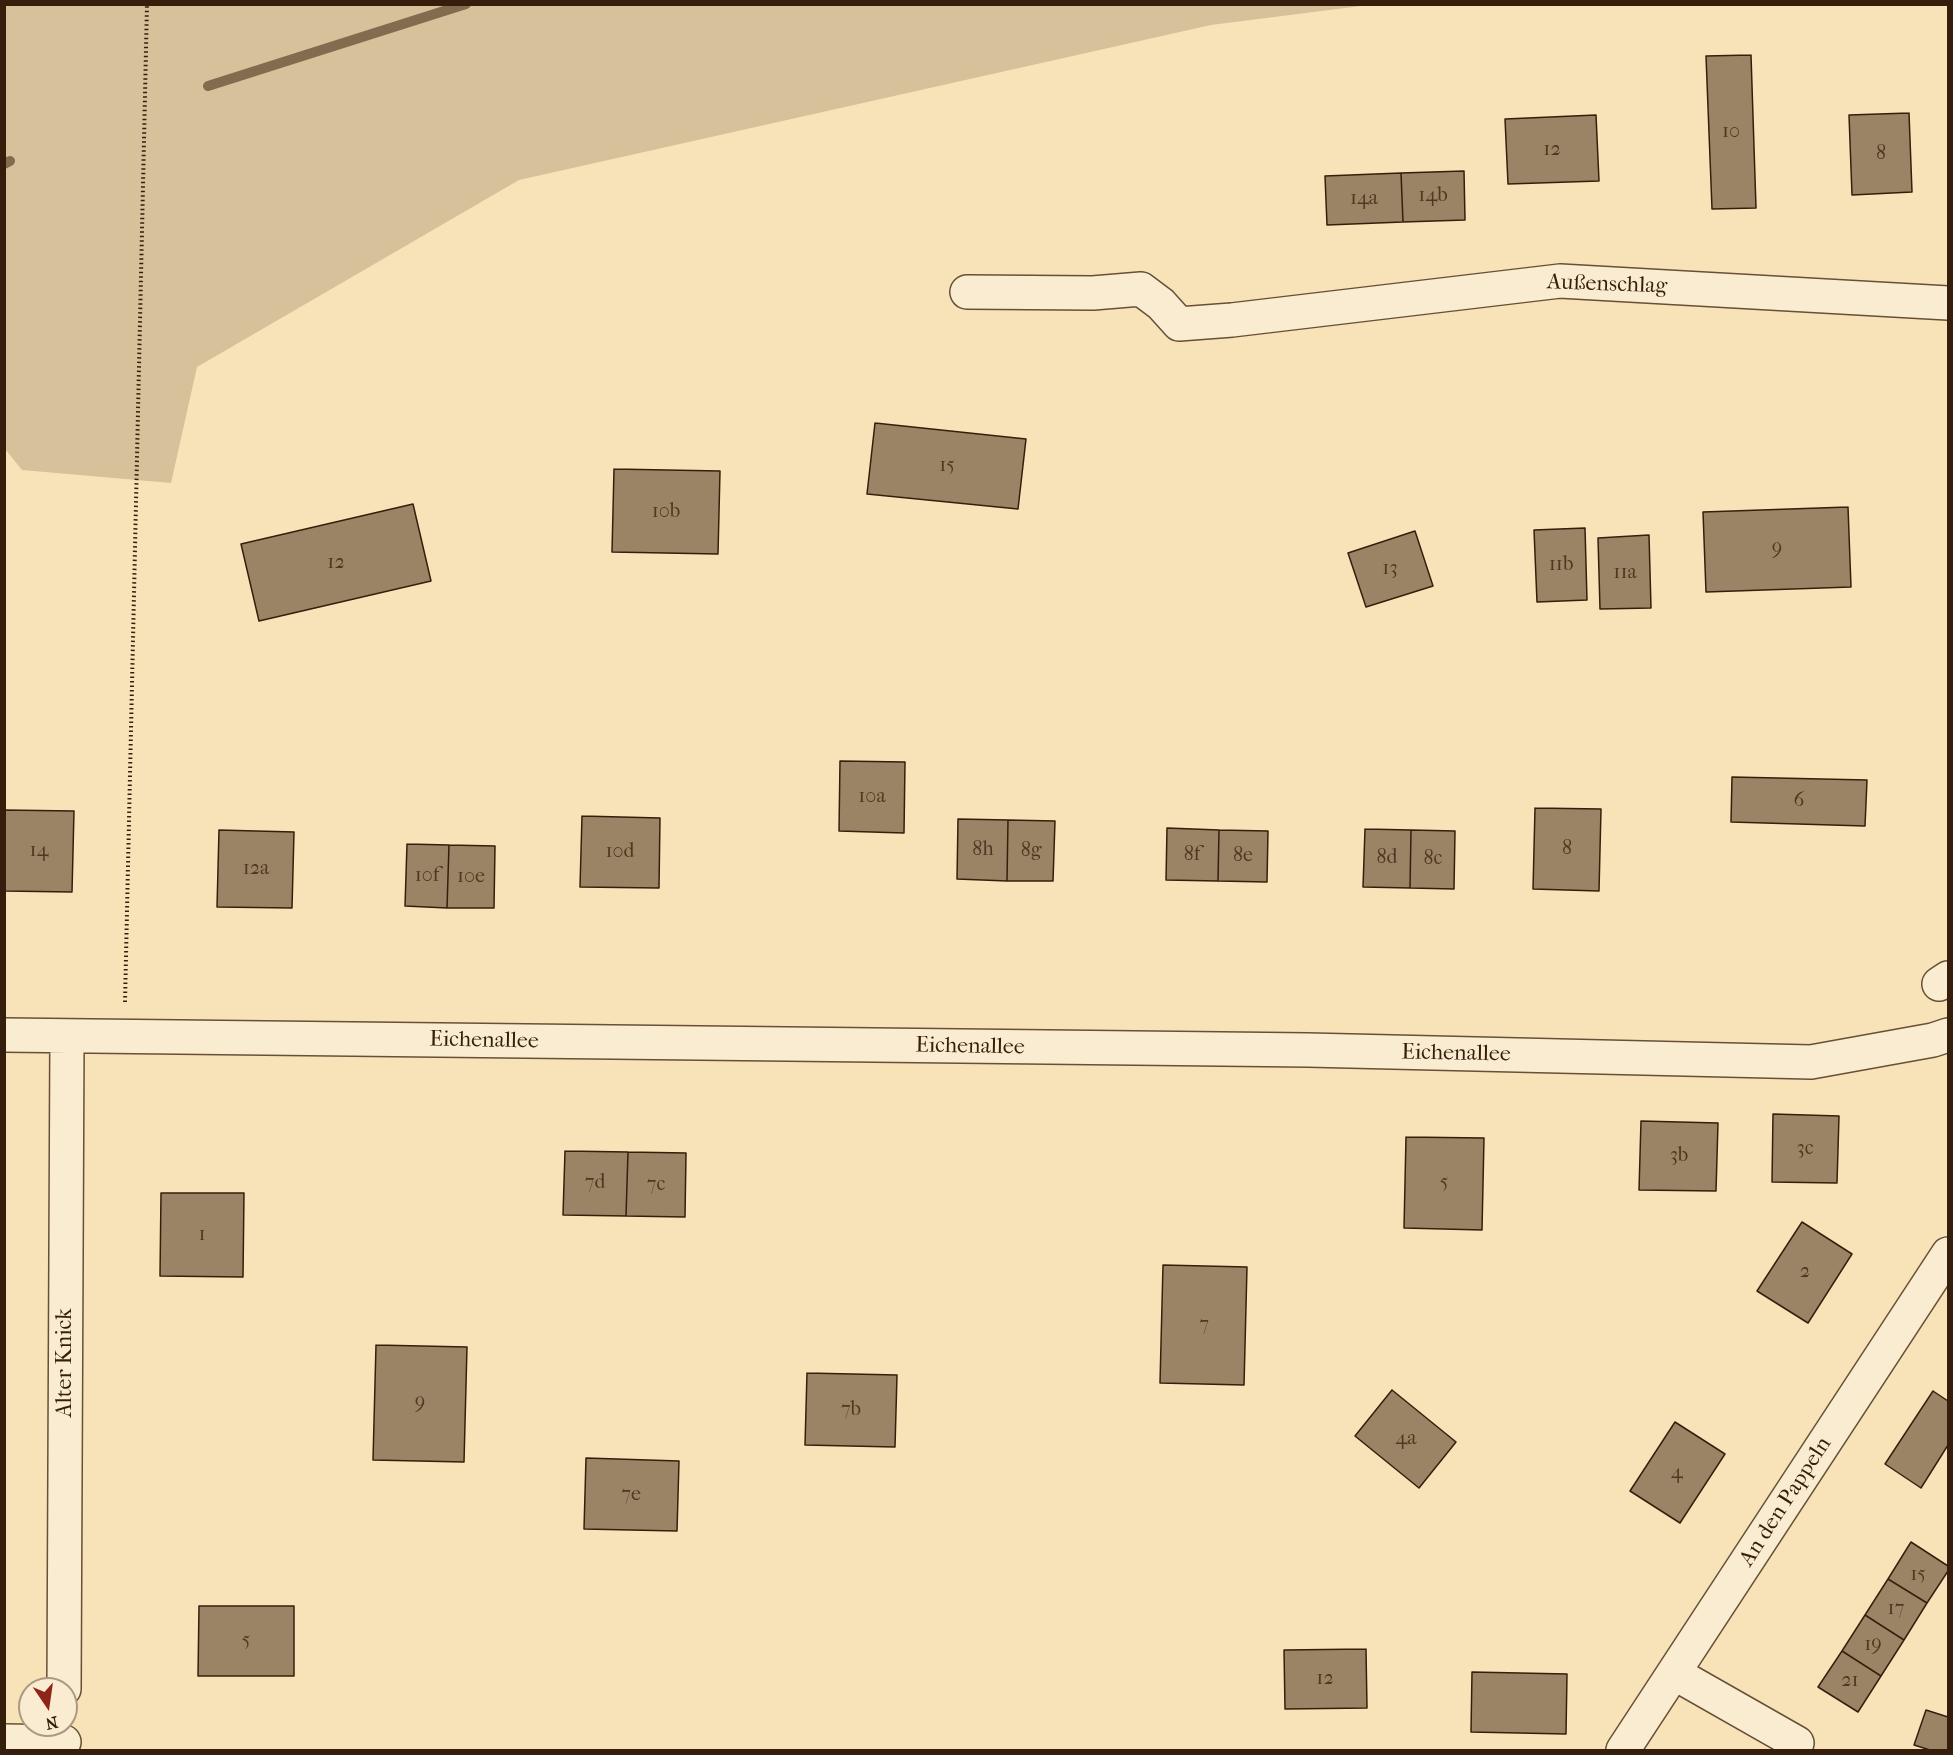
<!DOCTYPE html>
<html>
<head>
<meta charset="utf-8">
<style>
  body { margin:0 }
  #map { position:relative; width:1953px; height:1755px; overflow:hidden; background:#f8e2b7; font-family:"IM FELL French Canon",serif }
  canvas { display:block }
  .frame { position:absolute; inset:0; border:6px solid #351f0c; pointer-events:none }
  .north { position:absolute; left:18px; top:1677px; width:60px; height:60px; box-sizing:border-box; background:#faecd0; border:2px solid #ab9a82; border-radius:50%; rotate:167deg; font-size:16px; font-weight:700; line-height:24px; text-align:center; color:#351f0c }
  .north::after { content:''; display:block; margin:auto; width:21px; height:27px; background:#8f2418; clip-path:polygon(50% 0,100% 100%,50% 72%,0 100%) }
</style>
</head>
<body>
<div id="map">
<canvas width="1953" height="1755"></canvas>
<div class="frame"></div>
<div class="north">N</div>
</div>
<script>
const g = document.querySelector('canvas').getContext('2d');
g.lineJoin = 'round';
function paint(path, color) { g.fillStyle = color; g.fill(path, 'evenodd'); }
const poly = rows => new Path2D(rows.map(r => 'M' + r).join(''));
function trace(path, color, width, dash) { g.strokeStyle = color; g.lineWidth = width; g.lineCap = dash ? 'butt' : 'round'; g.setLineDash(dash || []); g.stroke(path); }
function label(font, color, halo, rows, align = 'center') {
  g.font = font + ' "IM FELL French Canon",serif'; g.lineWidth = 5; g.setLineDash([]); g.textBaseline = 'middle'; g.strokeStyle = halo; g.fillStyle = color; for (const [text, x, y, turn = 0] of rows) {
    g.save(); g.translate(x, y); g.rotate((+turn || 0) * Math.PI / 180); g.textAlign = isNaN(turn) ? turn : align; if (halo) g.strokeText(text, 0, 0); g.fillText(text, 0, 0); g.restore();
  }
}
paint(poly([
  [4,5,5,4,1369,5,1211,25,519,180,197,367,171,483,22,470,5,449]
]), '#d7c19a');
trace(poly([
  [208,86,466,4],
  [4,164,10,161]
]), '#826c50', 10);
const building = poly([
  [1751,55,1756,208,1712,209,1706,56,1751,55],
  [1909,113,1912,192,1852,195,1849,115,1909,113],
  [1596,115,1599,181,1508,184,1505,119,1596,115],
  [1464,171,1465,220,1403,222,1401,173,1464,171],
  [1401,173,1403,222,1327,225,1325,176,1401,173],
  [875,423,1026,439,1018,509,867,494,875,423],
  [614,469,720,471,718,554,612,552,614,469],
  [413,504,431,581,259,621,241,544,413,504],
  [1848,507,1851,587,1706,592,1703,512,1848,507],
  [1585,528,1587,600,1537,602,1534,530,1585,528],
  [1415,531,1433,586,1366,607,1348,553,1415,531],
  [1649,535,1651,608,1600,609,1598,538,1649,535],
  [840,761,905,762,904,833,839,831,840,761],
  [1732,777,1867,780,1865,826,1731,822,1732,777],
  [1535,808,1601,809,1599,891,1533,889,1535,808],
  [4,810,74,811,72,892,4,891,4,810],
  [582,816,660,818,659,888,580,887,582,816],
  [958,819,1008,820,1007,881,957,879,958,819],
  [1008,820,1055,821,1053,881,1007,881,1008,820],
  [1167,828,1219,830,1218,881,1166,880,1167,828],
  [1365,829,1411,830,1410,888,1363,887,1365,829],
  [219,830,294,832,292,908,217,907,219,830],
  [1219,830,1268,831,1267,882,1218,881,1219,830],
  [1411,830,1455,831,1454,889,1410,888,1411,830],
  [407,844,449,845,447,908,405,906,407,844],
  [449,845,495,846,494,908,447,908,449,845],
  [1773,1114,1839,1116,1837,1183,1772,1182,1773,1114],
  [1641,1121,1718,1123,1716,1191,1639,1190,1641,1121],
  [1406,1137,1484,1138,1482,1230,1404,1228,1406,1137],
  [565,1151,628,1152,626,1216,563,1215,565,1151],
  [628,1152,686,1153,685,1217,626,1216,628,1152],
  [161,1193,244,1193,243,1277,160,1276,161,1193],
  [1802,1222,1852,1254,1808,1323,1757,1291,1802,1222],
  [1163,1265,1247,1267,1244,1385,1160,1383,1163,1265],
  [376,1345,467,1347,464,1462,373,1460,376,1345],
  [807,1373,897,1375,895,1447,805,1445,807,1373],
  [1392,1390,1456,1442,1419,1488,1355,1436,1392,1390],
  [1933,1391,1948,1401,1948,1445,1921,1488,1885,1464,1933,1391],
  [1675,1422,1725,1454,1680,1523,1630,1491,1675,1422],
  [586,1458,679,1461,677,1531,584,1529,586,1458],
  [1911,1542,1948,1566,1948,1571,1927,1603,1888,1579,1911,1542],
  [1888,1579,1927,1603,1904,1640,1865,1615,1888,1579],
  [199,1606,294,1606,294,1676,198,1676,199,1606],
  [1865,1615,1904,1640,1881,1676,1842,1651,1865,1615],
  [1366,1649,1367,1708,1285,1709,1284,1650,1366,1649],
  [1842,1651,1881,1676,1858,1712,1818,1687,1842,1651],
  [1472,1672,1567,1674,1566,1734,1471,1732,1472,1672],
  [1926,1710,1948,1717,1948,1750,1930,1750,1914,1745,1926,1710]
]);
paint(building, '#9a8465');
trace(building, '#351f0c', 1.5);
const minor = poly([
  [967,292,1093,293,1141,289,1161,304,1179,324,1232,320,1560,281,1948,303],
  [1939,984,1948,978],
  [4,1035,1308,1050,1811,1062,1933,1040,1948,1035],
  [1674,1673,1797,1743],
  [64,1689,67,1036],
  [4,1741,64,1742],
  [1623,1750,1948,1254]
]);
trace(minor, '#665037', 36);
trace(poly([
  [125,1002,147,4]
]), '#351f0c', 4, [1.5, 3]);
trace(minor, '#faecd0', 33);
label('20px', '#4e3822', null, [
  ["10",1731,132],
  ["12",1552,150],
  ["8",1881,154],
  ["14b",1433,196],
  ["14a",1364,199],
  ["15",947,466],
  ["10b",666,512],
  ["9",1777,549],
  ["12",336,563],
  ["11b",1561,565],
  ["13",1390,569],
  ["11a",1625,573],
  ["10a",872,797],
  ["6",1799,801],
  ["8",1567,849],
  ["8h",983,850],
  ["14",39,851],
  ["8g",1031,851],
  ["10d",620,852],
  ["8f",1192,855],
  ["8e",1243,856],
  ["8d",1387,858],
  ["8c",1433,859],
  ["12a",256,869],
  ["10f",427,876],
  ["10e",471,877],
  ["3c",1805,1149],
  ["3b",1679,1156],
  ["7d",595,1183],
  ["5",1444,1183],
  ["7c",656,1185],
  ["1",202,1235],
  ["2",1805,1272],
  ["7",1204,1325],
  ["9",420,1403],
  ["7b",851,1410],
  ["4a",1406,1439],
  ["4",1677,1473],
  ["7e",631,1495],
  ["15",1918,1575],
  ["17",1896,1609],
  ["5",246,1641],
  ["19",1873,1645],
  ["12",1325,1679],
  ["21",1850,1681]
]);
label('22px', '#351f0c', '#faecd0', [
  ["Außenschlag",1607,285,2],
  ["Eichenallee",484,1041,1],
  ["Eichenallee",970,1047,1],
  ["Eichenallee",1456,1054,1],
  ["Alter Knick",66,1363,-90],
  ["An den Pappeln",1786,1502,-57]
]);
</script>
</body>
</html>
